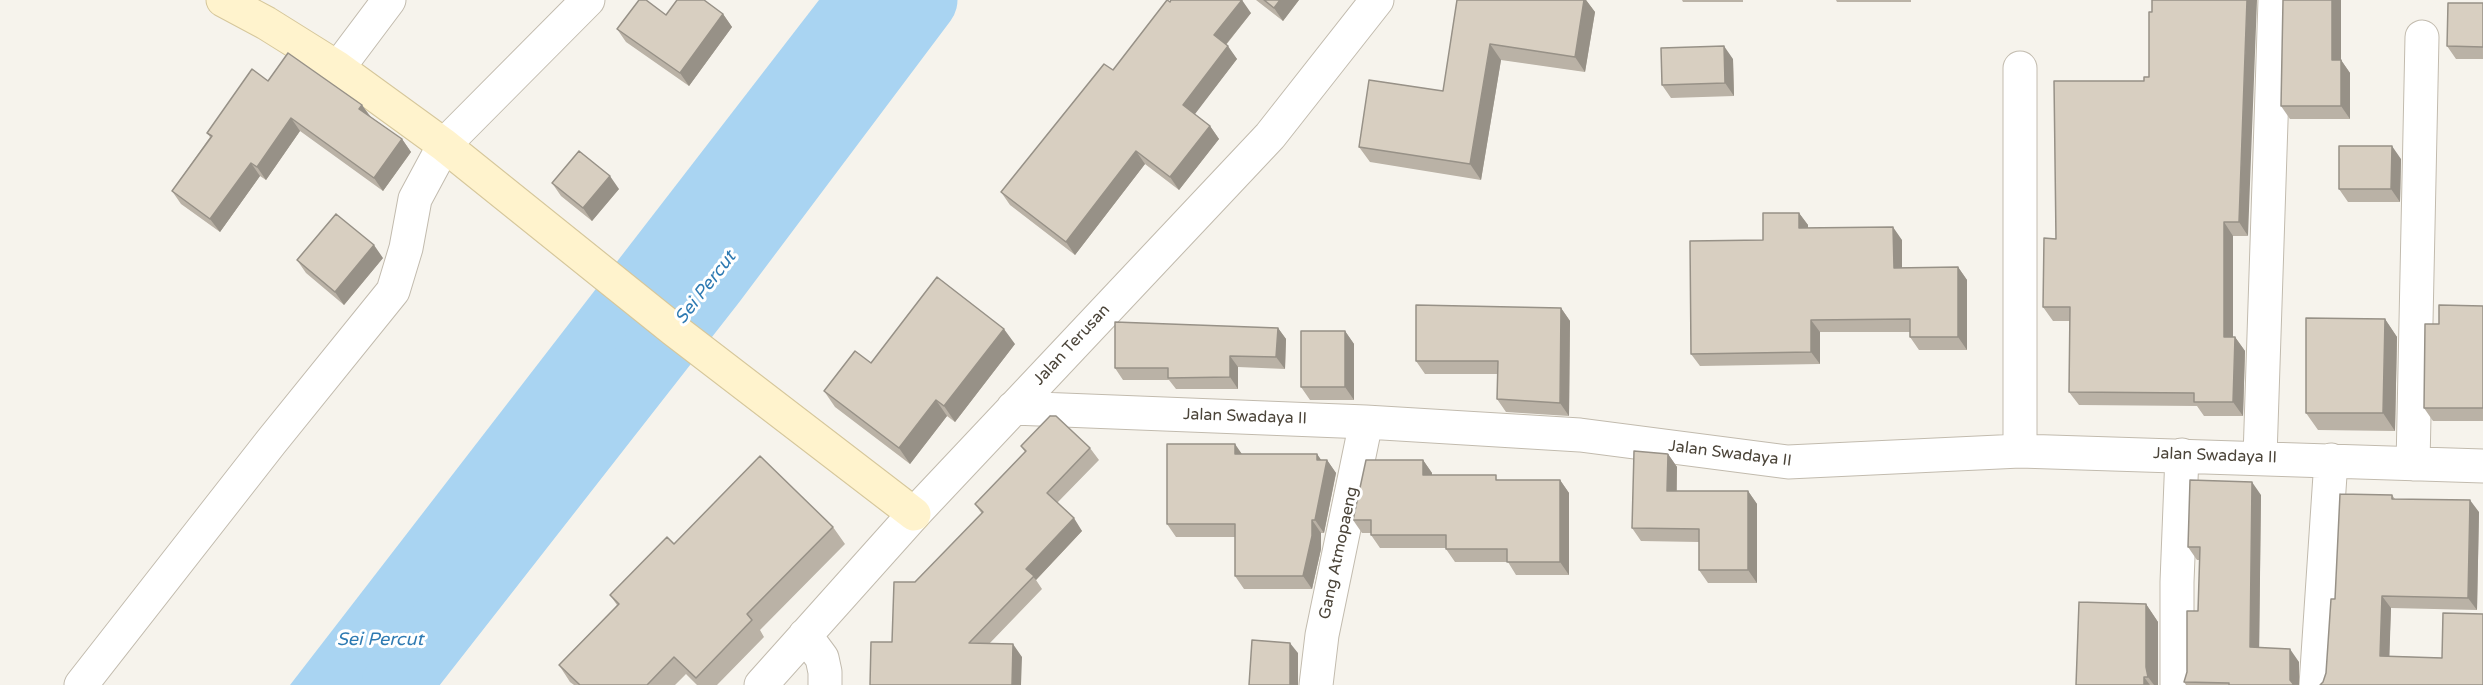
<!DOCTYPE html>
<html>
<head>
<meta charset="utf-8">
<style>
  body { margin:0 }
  canvas { display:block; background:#f6f3ec }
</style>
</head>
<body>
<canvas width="2483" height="685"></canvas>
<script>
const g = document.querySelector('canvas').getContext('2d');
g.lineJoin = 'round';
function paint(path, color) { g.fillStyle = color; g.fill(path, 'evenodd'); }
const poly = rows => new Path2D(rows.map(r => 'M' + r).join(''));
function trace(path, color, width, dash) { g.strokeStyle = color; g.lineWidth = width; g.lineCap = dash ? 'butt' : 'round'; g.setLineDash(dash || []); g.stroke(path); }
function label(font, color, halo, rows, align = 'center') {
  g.font = font + ' "Varela Round",sans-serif'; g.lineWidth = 6; g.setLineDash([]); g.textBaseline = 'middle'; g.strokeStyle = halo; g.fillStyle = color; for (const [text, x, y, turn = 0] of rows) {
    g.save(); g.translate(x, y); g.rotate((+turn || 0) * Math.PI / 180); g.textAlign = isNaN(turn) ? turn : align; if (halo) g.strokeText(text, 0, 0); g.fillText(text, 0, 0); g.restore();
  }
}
paint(poly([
  [819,0,921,0,401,685,290,685]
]), '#a9d4f2');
trace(poly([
  [396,685,712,281,923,0]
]), '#a9d4f2', 69);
const street = poly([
  [338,68,389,0],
  [2020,68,2020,451],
  [1013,408,1366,422,1580,435,1788,462,2020,451,2483,466],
  [2260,457,2275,0],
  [2413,464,2422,37],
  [805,635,822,658,825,672,825,685],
  [81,685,271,442,393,291,406,248,415,199,444,145,588,0],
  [761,685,914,514,1270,136,1377,0],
  [1316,685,1322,635,1366,422],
  [2177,685,2177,582,2182,455],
  [2316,685,2331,460]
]);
const secondary = poly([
  [223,0,266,23,338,68,444,145,673,329,914,514]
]);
trace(street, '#c2bbae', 35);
trace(secondary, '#d6c79b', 35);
trace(street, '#fff', 33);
trace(secondary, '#fff3cd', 33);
paint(poly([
  [1256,0,1299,0,1283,21],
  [1457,0,1586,0,1595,12,1585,72,1501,60,1481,180,1370,162,1359,147,1443,91],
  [1682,0,1743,0,1743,2,1683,2],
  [1836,0,1911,0,1911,2,1837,2],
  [2341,0,2341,60,2350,73,2350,119,2290,119,2281,106],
  [1170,2,1251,13,1226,45,1237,59,1194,114,1210,126,1219,139,1179,190,1145,164,1075,255,1010,205,1001,192,1113,70],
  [2483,3,2483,59,2456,59,2447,46],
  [2152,12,2248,236,2233,236,2233,337,2235,337,2245,351,2243,416,2204,416,2197,406,2079,405,2069,392,2070,321,2053,321,2043,307,2056,239,2144,81,2149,77],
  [723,14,732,27,689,86,626,42,617,29,666,15],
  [1733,59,1734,96,1671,98,1662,85],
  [268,81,362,105,371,117,402,139,411,152,383,191,300,131,266,180,260,176,220,232,181,204,172,191,210,137,207,133],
  [2401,159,2400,202,2348,202,2339,189],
  [552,183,619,189,592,221,561,196],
  [1799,213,1808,225,1808,228,1902,240,1902,268,1958,267,1967,280,1967,350,1919,350,1910,337,1910,332,1820,332,1820,364,1700,366,1691,354,1763,240],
  [383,258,344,305,306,273,297,260],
  [2483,306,2483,421,2433,421,2424,408,2439,324],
  [1561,308,1570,321,1569,416,1506,412,1497,399,1497,374,1425,374,1416,361],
  [2385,319,2397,337,2395,431,2318,430,2306,413],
  [1278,328,1286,339,1285,369,1238,367,1238,389,1176,389,1169,380,1123,380,1115,368],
  [1345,331,1354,344,1354,400,1310,400,1301,387],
  [1015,344,955,422,947,416,910,464,835,407,824,391,871,363],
  [1021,446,1090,448,1099,460,1057,503,1082,531,1036,580,1042,589,989,644,1022,657,892,642,982,514,975,504,1025,452],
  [1242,454,1317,454,1321,460,1327,460,1336,473,1324,533,1321,533,1321,549,1312,589,1244,589,1235,576,1235,537,1176,537,1167,524],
  [1668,454,1677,467,1677,491,1748,491,1757,504,1757,583,1708,583,1699,570,1699,542,1641,541,1632,528],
  [1423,460,1432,473,1432,475,1500,480,1560,480,1569,493,1569,575,1516,575,1508,562,1455,562,1446,549,1446,548,1380,548,1371,535,1371,533,1362,533,1353,520],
  [2261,495,2259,648,2299,662,2299,685,2186,685,2184,682,2187,672,2198,611,2200,560,2197,560,2188,547],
  [2392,495,2395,499,2479,512,2477,610,2391,608,2389,656,2442,658,2483,685,2323,682,2326,673,2335,599],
  [833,527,845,544,760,630,764,637,717,685,697,685,686,674,675,685,574,685,570,682,559,665,617,605,610,595,674,544],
  [2146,604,2158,622,2158,685,2076,685]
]), '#bab2a6');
paint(poly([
  [1242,0,1251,13,1223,48,1214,35],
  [1280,0,1299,0,1283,21,1274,8],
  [1584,0,1586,0,1595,12,1585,72,1575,57],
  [2247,0,2257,0,2248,236,2239,222],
  [2332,0,2341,0,2341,60,2350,73,2350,119,2341,106,2332,60],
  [723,14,732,27,689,86,680,73],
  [1490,44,1501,60,1481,180,1470,164],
  [1228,46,1237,59,1192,118,1183,105],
  [1724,46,1733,59,1734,96,1725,83],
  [362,105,371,118,359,109],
  [291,118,300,131,266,180,257,167],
  [1210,126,1219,139,1179,190,1170,177],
  [402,139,411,152,383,191,374,178],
  [2392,146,2401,159,2400,202,2391,189],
  [1136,151,1145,164,1075,255,1066,242],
  [251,163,260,176,220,232,210,219],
  [610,176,619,189,592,221,583,208],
  [1799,213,1808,225,1808,241,1799,228],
  [2224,222,2233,236,2233,351,2224,337],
  [1893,227,1902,240,1902,281,1894,268],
  [374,245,383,258,344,305,335,292],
  [1958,267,1967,280,1967,350,1958,337],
  [1561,308,1570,321,1569,416,1560,403],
  [2385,319,2397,337,2395,431,2383,413],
  [1811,320,1820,332,1820,364,1811,352],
  [1278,328,1286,339,1285,369,1276,357],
  [1004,329,1015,344,955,422,944,406],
  [1345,331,1354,344,1354,400,1345,387],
  [2235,337,2245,351,2243,416,2233,402],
  [1230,356,1238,367,1238,389,1230,377],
  [936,400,947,416,910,464,899,448],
  [1235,444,1244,457,1235,454],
  [1317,454,1326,467,1327,460,1336,473,1324,533,1315,520],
  [1668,454,1677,467,1676,504,1667,491],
  [1423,460,1432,473,1432,488,1423,475],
  [1560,480,1569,493,1569,575,1560,562],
  [2252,482,2261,495,2259,660,2250,647],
  [1748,491,1757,504,1757,583,1748,570],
  [2470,500,2479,512,2477,610,2468,598],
  [1074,518,1082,531,1036,580,1026,569],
  [1312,520,1321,533,1321,549,1312,589,1303,576],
  [2382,596,2391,608,2389,669,2380,656],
  [2146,604,2158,622,2158,685,2154,685,2148,677,2146,667],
  [1290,643,1298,653,1298,685,1290,685],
  [1013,644,1022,657,1021,685,1012,685],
  [2290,649,2299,662,2299,685,2294,685,2290,680],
  [2144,677,2150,685,2144,685]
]), '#979187');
const building = poly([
  [639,0,646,0,666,15,677,0,704,0,723,14,680,73,617,29,639,0],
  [1167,0,1170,2,1171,0,1242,0,1214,35,1228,46,1183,105,1210,126,1170,177,1136,151,1066,242,1001,192,1104,64,1113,70,1167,0],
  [1264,0,1280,0,1274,8,1264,0],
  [1457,0,1584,0,1575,57,1490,44,1470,164,1359,147,1369,80,1443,91,1457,0],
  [2152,0,2247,0,2239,222,2224,222,2224,337,2235,337,2233,402,2194,402,2194,393,2069,392,2070,307,2043,307,2044,238,2056,239,2054,81,2144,81,2144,77,2149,77,2149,12,2152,12,2152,0],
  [2283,0,2332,0,2332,60,2341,60,2341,106,2281,106,2283,0],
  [2448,3,2483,3,2483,47,2447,46,2448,3],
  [1724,46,1725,83,1662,85,1661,48,1724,46],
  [288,53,362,105,359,109,402,139,374,178,291,118,257,167,251,163,210,219,172,191,212,136,207,133,252,69,268,81,288,53],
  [2339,146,2392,146,2391,189,2339,189,2339,146],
  [579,151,610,176,583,208,552,183,579,151],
  [1763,213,1799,213,1799,228,1893,227,1894,268,1958,267,1958,337,1910,337,1910,319,1811,320,1811,352,1691,354,1690,241,1763,240,1763,213],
  [336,214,374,245,335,292,297,260,336,214],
  [937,277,1004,329,944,406,936,400,899,448,824,391,855,351,871,363,937,277],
  [1416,305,1561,308,1560,403,1497,399,1498,361,1416,361,1416,305],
  [2439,305,2483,306,2483,408,2424,408,2425,324,2439,324,2439,305],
  [2306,318,2385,319,2383,413,2306,413,2306,318],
  [1115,322,1278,328,1276,357,1230,356,1230,377,1168,378,1168,368,1115,368,1115,322],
  [1301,331,1345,331,1345,387,1301,387,1301,331],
  [1050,416,1056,416,1090,448,1047,493,1074,518,1026,569,1034,576,969,643,1013,644,1012,685,870,685,871,642,892,642,894,582,915,582,983,512,975,504,1026,451,1021,446,1050,416],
  [1167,444,1235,444,1235,454,1317,454,1317,460,1327,460,1315,520,1312,520,1312,536,1303,576,1235,576,1235,524,1167,524,1167,444],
  [1634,451,1668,454,1667,491,1748,491,1748,570,1699,570,1699,529,1632,528,1634,451],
  [760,456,833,527,747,614,752,620,696,678,674,657,647,685,580,685,559,665,619,604,610,595,667,537,674,544,760,456],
  [1366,460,1423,460,1423,475,1496,475,1496,480,1560,480,1560,562,1507,562,1507,549,1446,549,1446,535,1371,535,1371,520,1353,520,1366,460],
  [2190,480,2252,482,2250,647,2290,649,2290,680,2294,685,2229,685,2229,683,2184,682,2187,672,2187,611,2198,611,2200,547,2188,547,2190,480],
  [2340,494,2392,495,2392,499,2470,500,2468,598,2382,596,2380,656,2442,658,2443,613,2483,614,2483,685,2320,685,2323,682,2326,673,2331,599,2335,599,2340,494],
  [2079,602,2146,604,2146,667,2148,677,2144,677,2144,685,2076,685,2079,602],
  [1252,640,1290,643,1290,685,1249,685,1252,640]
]);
paint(building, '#d8cfc1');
trace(building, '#979187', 1.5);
label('16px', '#4b4439', '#fff', [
  ["Jalan Terusan",1072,345,-47],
  ["Jalan Swadaya II",1245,417,2],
  ["Jalan Swadaya II",1730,454,7],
  ["Jalan Swadaya II",2215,456,2],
  ["Gang Atmopaeng",1339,553,-78]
]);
label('italic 18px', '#2e7ab2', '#fff', [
  ["Sei Percut",706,288,-52],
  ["Sei Percut",380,640]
]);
</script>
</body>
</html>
